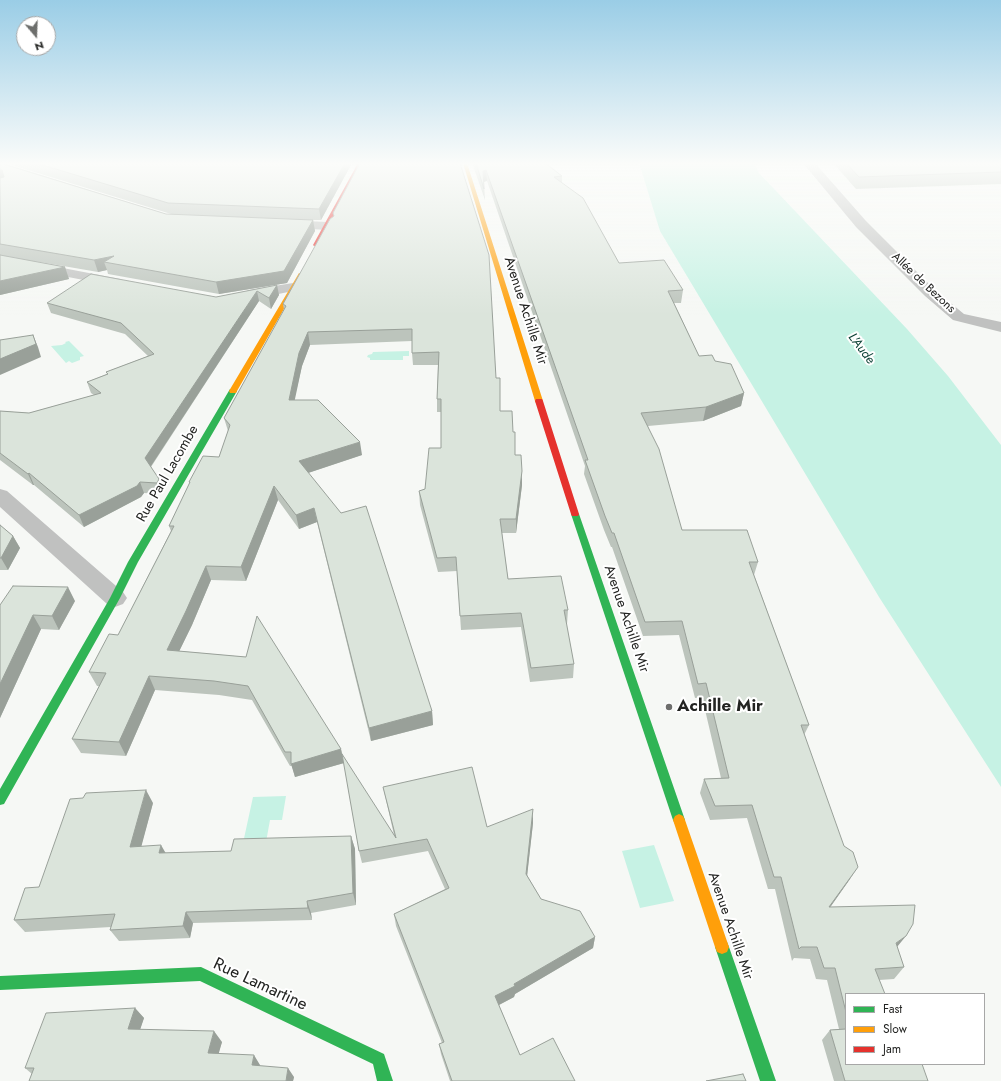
<!DOCTYPE html>
<html>
<head>
<meta charset="utf-8">
<style>
  body { margin:0 }
  #map { position:relative; width:1001px; height:1081px; overflow:hidden; background:#f6f8f5; font-family:Jost,sans-serif }
  canvas { display:block }
  .legend { position:absolute; left:845px; top:993px; width:140px; height:72px; box-sizing:border-box; background:#fff; border:1px solid #a7a7a7; margin:0; padding:5px 7px; list-style:none; font-size:12px; color:#232422 }
  .legend li { display:flex; align-items:center; gap:8px; height:20px }
  .legend b { width:20px; border:1px solid #a7a7a7 }
  .north { position:absolute; left:16px; top:16px; width:40px; height:40px; box-sizing:border-box; background:#fff; border:1px solid #a7a7a7; border-radius:50%; rotate:161deg; font-size:11px; font-weight:700; line-height:16px; text-align:center; color:#232422 }
  .north::after { content:''; display:block; margin:auto; width:14px; height:18px; background:#6d6e6c; clip-path:polygon(50% 0,100% 100%,50% 72%,0 100%) }
</style>
</head>
<body>
<div id="map">
<canvas width="1001" height="1081"></canvas>
<ul class="legend">
<li><b style="height:5px;background:#30b455"></b>Fast</li>
<li><b style="height:5px;background:#ff9f0a"></b>Slow</li>
<li><b style="height:5px;background:#e5322d"></b>Jam</li>
</ul>
<div class="north">N</div>
</div>
<script>
const g = document.querySelector('canvas').getContext('2d');
g.lineJoin = 'round';
function paint(path, color) { g.fillStyle = color; g.fill(path, 'evenodd'); }
const poly = rows => new Path2D(rows.map(r => 'M' + r).join(''));
function trace(path, color, width, dash) { g.strokeStyle = color; g.lineWidth = width; g.lineCap = dash ? 'butt' : 'round'; g.setLineDash(dash || []); g.stroke(path); }
function label(font, color, halo, rows, align = 'center') {
  g.font = font + ' Jost,sans-serif'; g.lineWidth = 4; g.setLineDash([]); g.textBaseline = 'middle'; g.strokeStyle = halo; g.fillStyle = color; for (const [text, x, y, turn = 0] of rows) {
    g.save(); g.translate(x, y); g.rotate((+turn || 0) * Math.PI / 180); g.textAlign = isNaN(turn) ? turn : align; if (halo) g.strokeText(text, 0, 0); g.fillText(text, 0, 0); g.restore();
  }
}
paint(poly([
  [639,163,754,163,759,173,907,329,948,376,1001,445,1001,787,879,597,660,231],
  [69,341,84,356,80,357,80,360,72,363,69,361,66,363,51,346,62,345,66,343,65,342],
  [409,351,409,356,403,356,403,360,370,360,370,358,367,357,368,355,372,354,373,352],
  [286,796,282,820,270,820,266,842,243,843,253,797],
  [654,845,674,901,640,908,622,851]
]), '#c6f2e4');
paint(poly([
  [803,163,815,163,866,221,935,290,964,314,1001,322,1001,332,953,320,925,296,856,227,803,163],
  [285,220,327,222,332,223,334,226,332,229,327,230,280,227,278,224,280,221,285,220],
  [0,256,115,278,120,279,122,282,120,285,115,286,0,264,0,256],
  [293,283,298,284,300,287,298,290,249,300,244,298,241,295,244,292,249,290,293,283],
  [0,489,7,491,123,592,127,598,123,604,115,607,107,604,0,507,0,489]
]), '#c0c1c0');
paint(poly([
  [230,389,236,389,237,391,138,562,120,598,4,804,0,805,0,789,110,598,128,562,230,389],
  [575,511,579,514,685,820,683,824,679,826,675,824,673,820,571,514,575,511],
  [722,940,727,942,729,947,776,1081,760,1081,715,947,717,942,722,940],
  [201,967,384,1054,393,1081,377,1081,373,1064,200,981,0,990,0,976,201,967]
]), '#30b455');
paint(poly([
  [463,163,467,163,543,401,542,403,536,403,535,401,463,163],
  [299,273,304,274,237,391,236,393,230,393,229,391,299,273],
  [679,814,683,816,685,820,729,947,727,952,722,954,717,952,715,947,673,820,675,816,679,814]
]), '#ff9f0a');
paint(poly([
  [358,163,362,163,319,245,314,246,313,245,358,163],
  [536,399,542,399,543,401,579,514,578,516,572,516,571,514,535,401,536,399]
]), '#e5322d');
paint(poly([
  [0,163,3,163,166,214,171,214,15,166,14,163,352,163,321,220,313,220,315,231,287,283,219,294,108,274,107,270,98,272,34,261,65,267,69,279,0,295],
  [472,163,545,163,562,176,562,183,619,263,683,290,681,303,674,303,699,356,715,361,744,393,741,406,703,421,648,426,682,530,758,562,754,575,809,725,804,735,850,879,830,907,897,947,904,967,894,979,879,980,846,994,846,1064,928,1081,834,1081,822,1040,830,1030,839,1029,827,980,816,979,810,959,794,958,792,961,775,889,768,889,747,818,710,820,700,793,704,779,721,778,702,697,695,698,679,635,643,636,612,547,611,547,604,530,584,474,585,466,487,181,484,181,485,200],
  [833,163,1001,163,1001,184,856,189],
  [334,216,496,378,500,411,515,455,522,485,516,533,502,533,508,579,568,610,567,624,566,624,574,664,573,678,530,682,521,627,461,630,457,571,438,572,420,505,419,491,425,489,441,448,441,412,437,412,437,399,438,365,413,365,412,353,412,341,310,345,302,366,294,400,362,455,308,473,432,711,433,725,371,741,317,522,299,529,278,500,246,581,211,580,192,625,179,651,246,657,341,749,343,761,394,835,386,800,383,787,487,827,533,823,527,875,541,899,595,937,593,948,515,994,514,997,499,1005,520,1055,575,1081,450,1081,441,1054,439,1044,442,1043,396,926,394,914,445,889,428,851,362,863,359,851,344,763,295,777,292,766,290,766,252,700,219,695,155,690,126,756,81,753,72,739,99,686,97,686,89,672,118,635,171,531,169,526,190,483,189,482,219,457,228,431,224,418,284,310,283,304],
  [277,285,279,295,271,309,259,301,151,467,163,491,161,494,144,493,141,497,84,527,34,485,33,485,0,460,0,411,29,413,94,395,91,393,87,382,107,374,106,372,148,356,125,334,51,313,47,303,216,297],
  [0,525,13,536,20,548,8,570,0,570],
  [75,601,59,630,41,629,0,718,0,605],
  [153,803,141,846,165,853,231,851,351,836,355,849,356,905,311,913,312,920,193,923,190,938,145,940,119,941,110,930,111,927,25,932,14,920,39,887],
  [135,1008,144,1018,140,1029,222,1042,218,1054,260,1065,260,1066,294,1077,293,1081,29,1081,32,1074,25,1068]
]), '#bcc4bc');
paint(poly([
  [345,163,352,163,321,220,319,209],
  [0,170,2,170,7,180,0,181],
  [486,170,487,181,484,182,483,171],
  [313,220,315,231,287,283,219,294,216,282],
  [114,256,104,262,107,270,98,272,94,260],
  [65,267,69,279,0,295,0,281],
  [277,285,279,295,271,309,269,298],
  [257,291,259,301,149,469,145,458],
  [308,332,310,345,302,366,292,413,289,400,299,353],
  [33,335,38,347,41,357,0,375,0,359],
  [744,393,741,406,703,421,706,407],
  [360,442,362,455,302,475,299,461],
  [522,471,522,485,516,533,516,519],
  [29,473,34,485,33,485,28,474],
  [159,479,163,491,161,494,157,483],
  [140,482,144,493,141,497,84,527,79,515],
  [274,486,278,500,246,581,241,567],
  [314,508,317,522,299,529,296,515],
  [13,536,20,548,8,570,1,558],
  [206,566,211,580,192,625,173,664,167,650],
  [68,587,75,601,59,630,52,616],
  [33,615,41,629,0,718,0,684],
  [149,676,155,690,126,756,119,742],
  [432,711,433,725,371,741,369,728],
  [341,749,344,763,295,777,291,764],
  [146,790,153,803,138,859,130,847],
  [533,809,533,823,526,886,526,874],
  [351,836,355,849,356,905,353,893],
  [161,845,168,857,159,853],
  [858,867,850,879,822,919,829,907],
  [307,901,311,913,312,920,308,908],
  [186,912,193,923,190,938,183,926],
  [906,936,897,947,896,943],
  [595,937,593,948,515,994,514,997,495,1007,495,996,514,984],
  [135,1008,144,1018,137,1039,128,1029],
  [214,1031,222,1042,216,1063,208,1053],
  [254,1055,260,1065,258,1075,252,1065],
  [288,1068,294,1077,293,1081,286,1081]
]), '#99a099');
const building = poly([
  [0,163,166,214,313,220,284,271,216,282,104,262,114,256,94,260,0,244,0,178,4,177,2,170,0,170,0,163],
  [36,163,345,163,319,209,168,203,36,163],
  [360,163,460,163,489,255,496,378,500,378,500,411,512,411,513,432,515,432,515,455,521,455,522,471,516,519,500,519,508,579,561,576,568,610,564,610,574,664,531,668,521,613,460,616,456,557,437,558,419,491,425,489,429,448,441,448,441,399,437,399,439,352,412,353,412,329,308,332,299,353,289,400,318,400,360,442,299,461,341,513,366,506,432,711,369,728,314,508,296,515,274,486,241,567,206,566,186,611,167,650,246,657,257,616,341,749,291,764,291,752,285,752,248,686,214,681,149,676,119,742,72,739,106,673,89,672,109,634,118,635,174,526,169,526,190,482,189,482,203,456,219,457,230,425,224,418,286,306,283,304,330,219,334,216,333,213,360,163],
  [476,163,545,163,562,176,554,177,583,198,619,263,664,260,683,290,668,291,699,356,712,355,715,361,731,364,744,393,706,407,641,413,659,449,682,530,747,530,758,562,749,562,809,725,801,725,844,846,853,852,858,867,829,907,915,905,913,924,906,936,896,943,904,967,875,969,885,994,846,994,846,1012,835,968,824,968,817,947,801,947,799,949,781,877,774,877,752,805,715,806,704,779,729,778,706,683,698,684,682,621,645,622,614,533,612,533,605,516,585,460,588,460,486,170,483,171,484,189,476,163],
  [846,163,1001,163,1001,172,859,177,846,163],
  [0,255,65,267,0,281,0,255],
  [91,274,216,297,277,285,269,298,257,291,145,458,159,479,157,483,140,482,137,486,79,515,29,473,28,474,0,453,0,411,29,413,101,393,87,382,108,374,106,372,154,354,121,323,47,303,91,274],
  [33,335,36,344,0,359,0,340,33,335],
  [0,525,13,536,1,558,0,558,0,525],
  [13,586,68,587,52,616,33,615,0,684,0,605,13,586],
  [342,754,396,838,383,787,472,767,487,827,533,809,526,874,541,899,580,911,595,937,514,984,515,986,495,996,520,1055,553,1038,575,1081,452,1081,439,1044,444,1042,394,914,449,888,427,839,359,851,342,754],
  [146,790,130,847,161,845,159,853,231,851,234,839,351,836,353,893,307,901,308,908,186,912,183,926,110,930,115,914,14,920,25,888,39,887,70,799,83,798,86,793,146,790],
  [135,1008,128,1029,214,1031,208,1053,254,1055,252,1065,288,1068,286,1081,29,1081,34,1068,25,1068,46,1013,135,1008],
  [846,1029,846,1064,922,1064,928,1081,845,1081,830,1030,846,1029],
  [743,1074,746,1081,706,1081,743,1074]
]);
paint(building, '#dbe4db');
trace(building, '#99a099', 1);
const sky = g.createLinearGradient(0, 0, 0, 315);
sky.addColorStop(0, '#9acde6');
sky.addColorStop(0.52, '#fbfcfa');
sky.addColorStop(1, '#fbfcfa00');
g.fillStyle = sky;
g.fillRect(0, 0, 1001, 315);
for (const [x, y, r, color] of [
  [669,707,4,"#6d6e6c"]
]) { const dot = new Path2D(); dot.arc(x, y, r, 0, 2 * Math.PI); g.fillStyle = color; g.fill(dot); trace(dot, '#fff', 1.5); }
label('12px', '#232422', '#fff', [
  ["Allée de Bezons",923,283,43]
]);
label('italic 13px', '#0e4337', '#fff', [
  ["L'Aude",861,349,53]
]);
label('14px', '#232422', '#fff', [
  ["Avenue Achille Mir",525,311,72],
  ["Rue Paul Lacombe",168,474,-60],
  ["Avenue Achille Mir",626,619,71],
  ["Avenue Achille Mir",730,926,71]
]);
label('bold 17px', '#232422', '#fff', [
  ["Achille Mir",677,707]
], 'left');
label('17px', '#232422', '#fff', [
  ["Rue Lamartine",260,985,25]
]);
</script>
</body>
</html>
